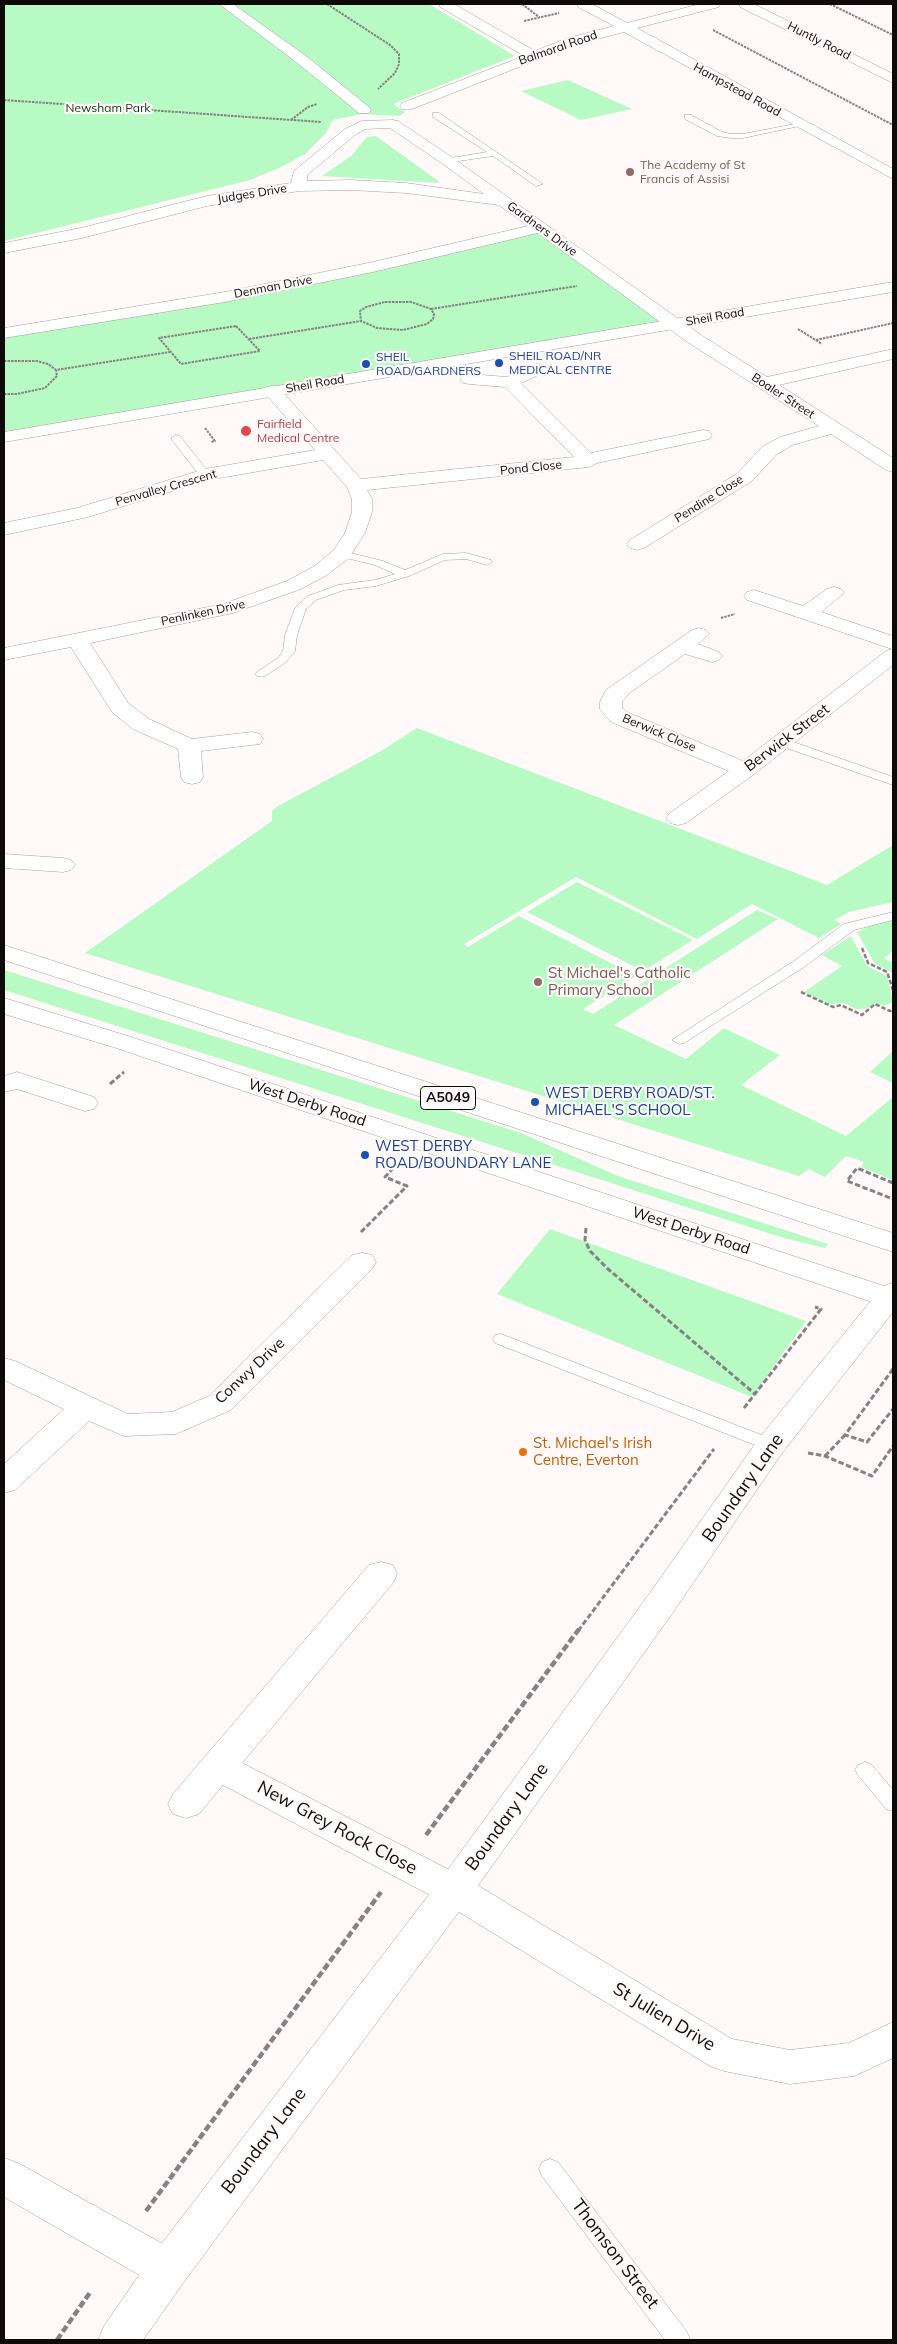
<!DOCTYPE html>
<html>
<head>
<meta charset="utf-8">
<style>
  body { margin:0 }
  #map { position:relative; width:897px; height:2344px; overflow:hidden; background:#fffaf9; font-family:Mulish,sans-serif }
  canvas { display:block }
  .frame { position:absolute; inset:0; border:5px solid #0e0a09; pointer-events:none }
</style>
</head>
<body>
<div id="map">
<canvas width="897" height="2344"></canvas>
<div class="frame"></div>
</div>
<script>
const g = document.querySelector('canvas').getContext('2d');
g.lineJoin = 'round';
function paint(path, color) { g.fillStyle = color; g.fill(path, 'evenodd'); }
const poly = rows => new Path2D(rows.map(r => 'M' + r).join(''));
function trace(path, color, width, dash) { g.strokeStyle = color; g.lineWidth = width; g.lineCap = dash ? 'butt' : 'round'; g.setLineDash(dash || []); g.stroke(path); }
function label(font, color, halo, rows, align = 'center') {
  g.font = font + ' Mulish,sans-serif'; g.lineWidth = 4.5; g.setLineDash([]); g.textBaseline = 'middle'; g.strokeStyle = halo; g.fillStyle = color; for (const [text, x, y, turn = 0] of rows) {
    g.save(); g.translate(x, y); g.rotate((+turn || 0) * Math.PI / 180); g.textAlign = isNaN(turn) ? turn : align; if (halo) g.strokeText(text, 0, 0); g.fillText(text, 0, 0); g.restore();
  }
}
paint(poly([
  [4,4,429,4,515,56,393,104,405,112,399,116,362,114,333,120,326,133,305,154,281,167,250,180,4,241],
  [568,80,632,109,581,120,521,91],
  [376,136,437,180,440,183,322,176,351,156,367,137],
  [539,228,674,324,4,437,4,333,174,307],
  [417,728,827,885,893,845,893,902,849,912,835,920,841,924,819,938,752,904,697,939,576,877,464,944,468,947,519,916,636,976,583,1009,593,1014,757,910,778,919,614,1025,686,1059,724,1028,780,1055,741,1085,846,1136,893,1097,893,1180,861,1167,864,1162,846,1156,825,1177,809,1169,799,1176,85,953,272,821,272,811,278,806,381,751],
  [577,882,693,940,643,971,527,912],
  [893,920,893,951,884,958,893,963,893,973,875,964,857,932,872,925],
  [851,936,867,966,887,976,893,1002,884,1006,875,1003,866,1009,855,1009,844,1003,829,1004,804,992,842,966,822,955],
  [4,970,521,1133,618,1176,828,1244,825,1248,784,1238,4,990],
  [893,1051,893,1083,870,1072],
  [550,1229,806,1321,752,1397,497,1294]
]), '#b7fac4');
const lane = poly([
  [433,113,439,113,543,184,536,186,493,156,445,163,445,159,487,152,433,117,433,113],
  [685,115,691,115,722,132,731,134,743,134,800,123,804,125,743,138,731,138,717,136,685,119,685,115],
  [176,435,180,436,209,473,209,477,201,477,172,440,171,438,176,435],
  [342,551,383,561,405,570,443,554,466,553,491,560,492,562,487,565,466,559,445,560,409,576,376,586,344,590,316,600,306,609,297,635,295,651,286,662,265,676,257,676,255,674,257,672,278,658,283,651,285,635,295,608,308,596,338,585,375,580,395,574,375,565,338,556,337,554,342,551],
  [782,738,893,777,893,785,778,745,776,742,782,738],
  [893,912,893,920,854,930,804,967,684,1043,679,1044,672,1040,794,961,844,924,893,912],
  [501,1334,777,1441,779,1445,777,1449,771,1451,765,1449,495,1343,493,1339,495,1335,501,1334],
  [865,1762,872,1765,893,1790,893,1811,886,1809,858,1775,855,1770,858,1765,865,1762],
  [550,2159,558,2162,687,2332,690,2340,665,2340,542,2176,539,2169,542,2162,550,2159]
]);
const street = poly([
  [219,4,233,4,306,56,369,107,371,110,369,113,359,113,296,62,219,4],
  [439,4,454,4,535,51,568,38,614,26,578,7,577,4,592,4,627,23,700,4,720,4,719,7,637,28,893,169,893,179,624,32,578,44,412,109,402,109,400,106,402,103,524,56,440,7,439,4],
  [739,4,754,4,893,74,893,83,740,7,739,4],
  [393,120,398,121,453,158,701,335,767,377,893,349,893,359,779,385,893,458,893,472,886,470,831,434,792,445,776,455,752,481,644,548,637,550,630,548,627,544,630,540,738,473,762,447,780,437,819,426,689,343,538,233,373,272,225,302,4,338,4,328,225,292,373,262,528,226,499,205,406,193,351,190,299,191,207,206,82,238,4,253,4,243,81,228,207,196,291,183,294,171,345,129,362,121,393,120],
  [390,128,443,164,484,194,406,183,351,180,307,181,307,175,355,135,365,129,390,128],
  [537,364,543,365,546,369,543,373,521,383,591,453,703,430,709,431,712,435,709,439,597,463,589,467,367,490,372,499,372,512,365,533,349,558,327,575,301,589,233,613,90,643,128,703,149,719,192,739,252,732,260,734,263,739,260,744,201,751,203,777,200,782,192,784,184,782,181,777,178,749,133,729,112,712,71,647,4,660,4,648,223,604,287,581,313,567,334,550,345,533,352,512,352,499,347,487,323,460,208,480,88,517,4,535,4,523,77,508,205,469,315,450,263,391,266,387,272,386,278,387,361,479,574,457,505,387,469,384,463,383,460,379,463,375,469,374,507,377,537,364],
  [834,587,841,589,844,593,821,612,893,636,893,665,753,775,686,823,678,825,670,823,666,818,670,813,729,771,611,722,600,709,600,702,606,690,692,630,699,628,706,630,709,634,698,644,719,652,723,656,719,660,712,662,685,654,628,694,622,702,622,708,627,712,743,761,886,651,892,649,747,600,744,596,747,592,754,590,803,606,827,589,834,587],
  [4,854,63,858,71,860,75,865,71,870,63,872,4,868,4,854],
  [17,1072,94,1097,98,1103,94,1109,85,1111,17,1089,4,1092,4,1076,17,1072],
  [362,1253,372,1255,376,1262,372,1269,231,1410,176,1434,124,1436,89,1421,15,1490,4,1493,4,1464,64,1409,4,1380,4,1358,15,1361,128,1414,172,1412,209,1396,352,1255,362,1253],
  [381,1562,393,1565,397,1574,393,1583,242,1763,467,1879,732,2039,790,2050,849,2043,893,2022,893,2058,854,2076,790,2084,724,2071,710,2066,441,1901,223,1785,199,1814,186,1818,173,1814,168,1804,173,1794,369,1565,381,1562],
  [4,2158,18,2163,183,2255,189,2269,183,2283,168,2288,153,2283,4,2197,4,2158]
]);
const secondary = poly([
  [893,282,893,292,4,442,4,432,893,282],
  [893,1283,893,1312,782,1453,676,1608,467,1901,183,2283,143,2340,98,2340,104,2326,153,2255,441,1879,652,1590,760,1437,883,1286,893,1283]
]);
const highway = poly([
  [4,945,893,1233,893,1252,4,960,4,945],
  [4,998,131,1037,893,1289,893,1309,113,1047,4,1014,4,998]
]);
trace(lane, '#a79d9a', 1);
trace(street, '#a79d9a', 1);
trace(secondary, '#a79d9a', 1);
trace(highway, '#a79d9a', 1);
trace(poly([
  [327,4,390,45,399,54,399,64,395,73,378,89],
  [522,4,539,17],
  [830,4,893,35],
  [524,21,559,13],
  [713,30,893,125],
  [4,100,321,122],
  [291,120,308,107,317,104],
  [385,302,411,302,431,309,434,314,433,319,427,324,403,330,377,328,361,321,360,311,366,307,385,302],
  [431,309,577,286],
  [236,326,260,351,181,364,159,338,236,326],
  [798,329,822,344],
  [249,339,361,321],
  [816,340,893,323],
  [4,361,37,361,48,364,56,370,170,352],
  [4,394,17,394,45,388,57,376,56,370],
  [205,428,215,441,211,442],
  [721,618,735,614]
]), '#878281', 2, [2.5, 1]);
trace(poly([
  [862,948,868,963,887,972,893,990],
  [801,992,833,1007,841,1005,862,1015,875,1004,890,1011,893,1008]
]), '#878281', 2.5, [4.5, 2]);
trace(poly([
  [110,1084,124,1072],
  [893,1183,857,1168,847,1181,893,1199],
  [586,1228,585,1240,590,1251,608,1269,755,1394],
  [361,1232,407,1186,385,1177,397,1164],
  [893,1369,845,1435,867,1442,893,1409],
  [744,1408,821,1309,815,1307],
  [808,1453,825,1456,872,1476,893,1446],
  [825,1456,845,1435],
  [578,1631,714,1449]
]), '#878281', 3, [5.5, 2.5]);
trace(poly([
  [426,1835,579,1629],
  [146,2211,381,1892],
  [57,2340,91,2291]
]), '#878281', 4.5, [7, 3]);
paint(lane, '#fff');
paint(street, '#fff');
paint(secondary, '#fff');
paint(highway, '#fff');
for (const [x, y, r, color] of [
  [630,172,5,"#8d6e63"],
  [499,363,5,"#1a4fb4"],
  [366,364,5,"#1a4fb4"],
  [246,431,6,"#e0444e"],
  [538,982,5,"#8d6e63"],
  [535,1102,5,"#1a4fb4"],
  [365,1155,5,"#1a4fb4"],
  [523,1452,5,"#e8710a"]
]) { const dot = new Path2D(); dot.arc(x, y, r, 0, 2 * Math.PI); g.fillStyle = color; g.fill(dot); trace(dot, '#fffaf9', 2); }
label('12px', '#0e0a09', '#fffaf9', [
  ["Huntly Road",819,41,27],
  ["Balmoral Road",558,48,-19],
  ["Hampstead Road",737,90,29],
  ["Judges Drive",252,194,-9],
  ["Gardners Drive",542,229,36],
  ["Denman Drive",273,287,-11],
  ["Sheil Road",715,317,-10],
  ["Sheil Road",315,384,-10],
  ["Boaler Street",783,396,33],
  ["Pond Close",531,468,-6],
  ["Penvalley Crescent",166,488,-16],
  ["Pendine Close",709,499,-32],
  ["Penlinken Drive",203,613,-12],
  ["Berwick Close",659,733,23]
]);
label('12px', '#0e3319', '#fffaf9', [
  ["Newsham Park",108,108]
]);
label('12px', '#785e54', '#fffaf9', [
  ["The Academy of St",640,165],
  ["Francis of Assisi",640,179]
], 'left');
label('12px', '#164399', '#fffaf9', [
  ["SHEIL ROAD/NR",509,356],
  ["MEDICAL CENTRE",509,370],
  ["SHEIL",376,357],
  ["ROAD/GARDNERS",376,371]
], 'left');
label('12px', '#be3a42', '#fffaf9', [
  ["Fairfield",257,424],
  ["Medical Centre",257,438]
], 'left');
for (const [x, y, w] of [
  [448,1098,55]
]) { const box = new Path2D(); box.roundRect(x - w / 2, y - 11.5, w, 23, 4); g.fillStyle = '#fffaf9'; g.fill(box); trace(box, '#0e0a09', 1); }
label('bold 14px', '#0e0a09', null, [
  ["A5049",448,1098]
]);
label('15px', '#0e0a09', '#fffaf9', [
  ["Berwick Street",787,738,-37],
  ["West Derby Road",307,1103,18],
  ["West Derby Road",691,1231,18],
  ["Conwy Drive",250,1371,-43]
]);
label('15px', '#785e54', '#fffaf9', [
  ["St Michael's Catholic",548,973],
  ["Primary School",548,990]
], 'left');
label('15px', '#164399', '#fffaf9', [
  ["WEST DERBY ROAD/ST.",545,1093],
  ["MICHAEL'S SCHOOL",545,1110],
  ["WEST DERBY",375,1146],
  ["ROAD/BOUNDARY LANE",375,1163]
], 'left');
label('15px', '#c56008', '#fffaf9', [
  ["St. Michael's Irish",533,1443],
  ["Centre, Everton",533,1460]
], 'left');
label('18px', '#0e0a09', '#fffaf9', [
  ["Boundary Lane",743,1488,-55],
  ["Boundary Lane",507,1817,-54],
  ["New Grey Rock Close",337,1828,28],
  ["St Julien Drive",664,2017,31],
  ["Boundary Lane",264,2141,-53],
  ["Thomson Street",615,2254,53]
]);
</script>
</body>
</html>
